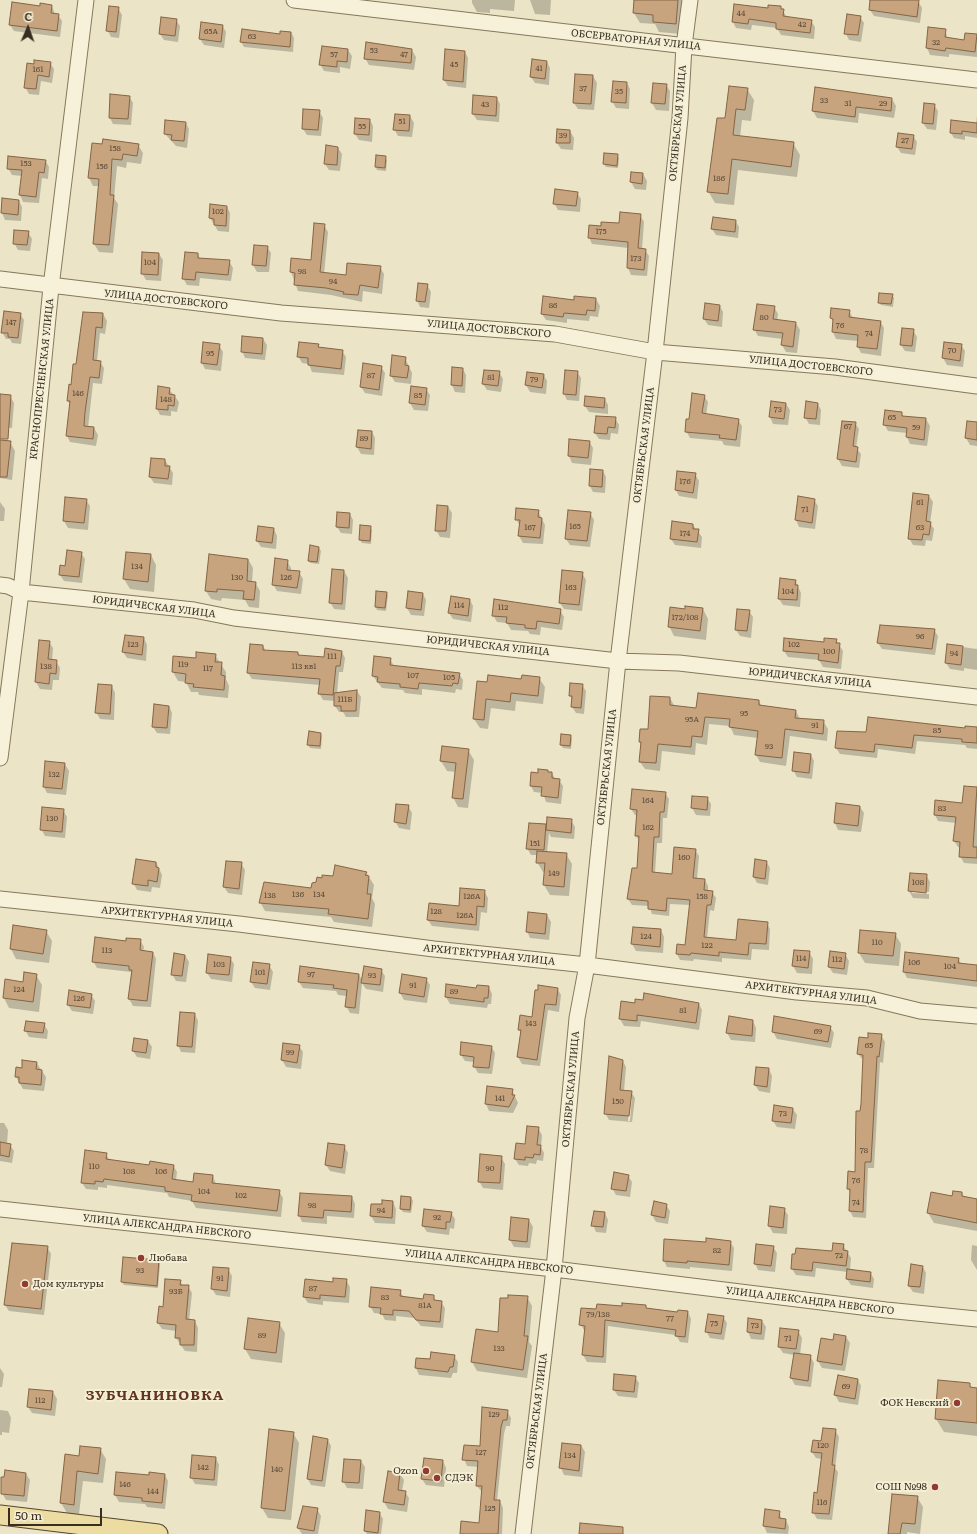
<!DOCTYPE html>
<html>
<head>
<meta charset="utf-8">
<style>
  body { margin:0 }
  #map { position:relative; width:977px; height:1534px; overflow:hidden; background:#ece4c6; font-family:Literata,serif }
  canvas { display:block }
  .north { position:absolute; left:8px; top:8px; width:40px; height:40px; -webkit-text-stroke:3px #f4eed5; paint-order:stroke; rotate:2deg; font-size:11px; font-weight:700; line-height:16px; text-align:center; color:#372d20 }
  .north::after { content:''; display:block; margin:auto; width:14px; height:18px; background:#372d20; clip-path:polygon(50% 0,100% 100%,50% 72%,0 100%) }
  .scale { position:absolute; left:8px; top:1508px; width:94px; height:18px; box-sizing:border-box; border:2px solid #372d20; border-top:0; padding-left:5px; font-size:12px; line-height:14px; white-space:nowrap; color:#372d20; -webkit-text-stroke:3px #f4eed5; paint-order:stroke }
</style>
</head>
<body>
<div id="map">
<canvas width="977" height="1534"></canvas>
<div class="north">С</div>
<div class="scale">50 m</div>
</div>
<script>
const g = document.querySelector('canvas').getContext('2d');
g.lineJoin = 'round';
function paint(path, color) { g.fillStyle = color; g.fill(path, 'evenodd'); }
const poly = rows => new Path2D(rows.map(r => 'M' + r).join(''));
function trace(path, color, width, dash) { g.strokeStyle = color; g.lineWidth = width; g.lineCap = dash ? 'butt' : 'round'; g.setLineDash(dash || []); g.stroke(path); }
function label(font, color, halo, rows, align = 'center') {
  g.font = font + ' Literata,serif'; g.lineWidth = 4; g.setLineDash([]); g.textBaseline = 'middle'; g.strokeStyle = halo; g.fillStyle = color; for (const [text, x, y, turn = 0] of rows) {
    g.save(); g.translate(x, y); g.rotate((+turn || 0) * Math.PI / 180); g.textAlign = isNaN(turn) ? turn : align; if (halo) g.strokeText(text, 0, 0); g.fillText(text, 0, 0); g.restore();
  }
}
paint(poly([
  [472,0,515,0,514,11,490,9,490,13,477,12,472,3],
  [530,0,551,0,550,15,535,14],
  [635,0,683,0,681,34,659,32,655,24,640,23,634,13],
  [871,0,918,1,922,8,920,23,874,16,870,10],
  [52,6,55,14,58,15,62,21,60,37,14,31,10,25,41,7],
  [780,7,787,17,811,21,815,27,814,39,781,35,777,28,752,25,751,30,736,28,733,22],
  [118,8,122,15,119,38,111,37,108,31],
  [860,17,864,23,861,42,849,40,846,34],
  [176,20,180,26,178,42,164,40,160,34],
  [222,25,226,32,224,48,204,45,200,39],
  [945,30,948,39,965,41,966,34,977,35,977,57,949,54,949,57,930,55,927,48],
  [291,32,294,38,293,52,244,47,241,42],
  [348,50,352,56,350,69,340,67,340,73,324,71,320,64],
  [412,50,416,57,414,70,369,65,365,58],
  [465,52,468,58,466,88,448,86,444,80],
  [547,62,550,68,549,85,535,83,531,77],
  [50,63,54,69,52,83,41,81,39,95,29,94,25,87,28,64],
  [593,76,597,83,594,110,578,109,574,103],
  [627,83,630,89,629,109,616,108,612,101],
  [653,84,666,85,670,91,669,111,656,110,652,103],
  [816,88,892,99,896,106,894,118,859,113,858,123,817,118,813,111],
  [747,89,754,100,751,121,742,120,740,137,793,143,800,155,797,177,738,170,734,205,715,203,708,191,726,120],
  [129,96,133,103,131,125,113,124,110,118],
  [497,98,500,104,499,122,477,120,473,114],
  [934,105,938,111,936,130,927,129,923,123],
  [319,111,323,118,321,136,307,135,303,129],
  [410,116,414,123,412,137,398,136,394,129],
  [977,116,977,138,965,136,965,140,954,138,951,133,976,124],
  [370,120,373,126,372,142,359,140,355,134],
  [186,123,189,129,187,148,176,146,165,134],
  [570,131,574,138,573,150,561,149,557,143],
  [913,136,917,142,915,155,901,153,897,147],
  [103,145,138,145,143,153,141,164,127,162,126,168,117,166,114,198,118,204,113,253,99,252,94,244,99,186,93,186,89,178],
  [338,148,342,154,340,171,329,170,325,164],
  [605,154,617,155,619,158,618,168,606,167,604,164],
  [385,157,387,160,386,171,377,170,376,167],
  [45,160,49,167,48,179,42,178,39,203,23,202,20,195,22,176,12,175,8,168],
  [632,173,643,174,647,181,646,190,635,189,631,182],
  [577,193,581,199,580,212,558,210,554,203],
  [3,199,19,201,22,207,21,221,5,220,2,213],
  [227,207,230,213,229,232,218,231,210,218],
  [640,215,644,222,642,250,645,250,649,256,647,276,631,275,628,268,629,248,592,244,589,237,601,228,620,225],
  [735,220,739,227,738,238,716,235,712,229],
  [324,225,328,232,324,274,346,276,380,267,384,274,382,294,363,291,362,302,331,295,298,291,291,272,312,261],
  [28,232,32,239,30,251,18,250,14,243],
  [255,246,267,247,271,253,269,272,257,272,253,265],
  [159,254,163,260,161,281,146,280,142,273],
  [198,254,200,259,229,261,233,268,231,281,200,278,199,286,187,285,183,278],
  [427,285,431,292,429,308,420,307,417,300],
  [892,295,894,298,893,307,881,305,879,302],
  [596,299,600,306,598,317,590,316,589,321,567,319,567,323,546,320,542,314,575,301],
  [720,306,723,312,722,327,708,325,704,319],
  [774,307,778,314,777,321,796,323,800,330,797,353,786,352,782,345,783,339,758,336,754,329],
  [849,311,853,318,880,321,884,328,881,356,861,353,858,347,858,341,836,339,833,332,834,323,831,318],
  [84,313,103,314,107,321,105,334,100,333,97,361,100,362,104,368,102,384,93,383,88,428,94,428,98,435,96,446,70,442,67,436,70,405,68,401,76,365],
  [20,314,24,320,21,344,12,343,10,339,6,339,2,332],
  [913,330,917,337,915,352,905,351,901,345],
  [263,339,267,345,265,360,245,358,242,351],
  [219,345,223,352,221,371,205,369,202,363],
  [318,345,320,348,342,351,346,357,344,375,312,372,309,364,302,363,298,356],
  [961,345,965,351,963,367,947,365,943,358],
  [405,358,412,373,411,384,395,382,391,376],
  [381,367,385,373,382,396,365,393,361,387],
  [453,368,463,369,466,375,465,393,455,392,452,385],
  [499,372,503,379,501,392,487,390,483,384],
  [577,372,581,378,579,401,567,400,564,394],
  [527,373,544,375,547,381,546,394,530,392,526,385],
  [169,389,179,402,177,412,171,411,171,416,160,415,157,409],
  [426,389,430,395,428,411,414,410,410,403],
  [0,395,10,396,14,403,12,428,0,427],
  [704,396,708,402,706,415,738,420,742,426,740,447,724,445,722,441,690,438,686,431,690,420],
  [605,399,608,405,608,414,589,412,585,406],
  [771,402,786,404,790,410,788,425,773,424,770,417],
  [818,404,821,410,820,425,809,424,805,417],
  [901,413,904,417,926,419,930,426,927,446,910,444,907,437,907,433,888,431,884,424],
  [615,418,619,425,618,434,611,433,610,440,599,439,595,433],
  [968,422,977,423,977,446,970,445,966,438],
  [855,423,859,429,856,448,861,454,859,468,842,466,838,459],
  [359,431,372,432,375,438,374,455,361,454,357,447],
  [570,440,589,441,593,448,591,465,572,463,569,456],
  [0,441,10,442,15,451,12,480,0,478],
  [165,460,173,473,172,485,154,483,150,477],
  [603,471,606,477,605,493,593,492,590,486],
  [695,474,699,481,697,499,679,496,676,490],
  [929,496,933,502,930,523,934,529,932,541,926,540,925,546,913,545,909,538],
  [66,498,86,500,90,506,88,530,68,528,64,521],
  [799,498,814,500,818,506,815,529,799,527,796,520],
  [0,502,5,509,4,521,0,521],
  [448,507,452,513,450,538,440,537,436,530],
  [538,511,545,525,543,544,523,543,519,536,520,526,516,519],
  [590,513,594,520,590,547,570,545,566,539],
  [350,514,353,520,352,534,341,533,337,527],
  [693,525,702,537,701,548,675,545,671,539],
  [370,527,372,530,371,544,362,543,360,540],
  [274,529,277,536,276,549,261,547,257,541],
  [319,548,321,551,319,564,310,563,309,560],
  [81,553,85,559,82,583,64,581,60,575],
  [127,553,151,555,156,565,154,592,130,589,124,579],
  [248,559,253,568,252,582,255,582,260,591,259,608,249,607,245,600,222,598,221,601,211,599,206,591],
  [287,561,291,568,291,571,299,572,303,579,301,594,277,591,273,584],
  [344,571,348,578,345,610,334,609,330,602],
  [582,573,586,580,582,611,564,609,560,603],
  [795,580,801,593,800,607,783,605,779,599],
  [386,592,388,595,386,611,377,610,376,607],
  [423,594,426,600,424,616,411,615,407,608],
  [470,600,473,606,471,622,453,619,449,613],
  [703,609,708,619,706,640,674,636,669,626,686,610],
  [560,610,564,617,562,630,541,627,540,635,530,634,528,631,511,630,507,623,497,622,493,615],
  [749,611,753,617,751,638,740,636,736,630],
  [934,630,938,636,935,655,882,649,878,643],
  [144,638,147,645,146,661,127,658,123,652],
  [836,640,843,651,841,669,823,667,819,660,788,657,784,651],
  [40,641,49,642,53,648,52,661,56,661,60,668,59,680,53,680,52,690,40,689,36,682],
  [948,645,977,649,977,670,964,668,964,671,950,669,946,663],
  [263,646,266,651,298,653,300,656,324,658,342,652,345,658,343,672,339,672,337,694,357,691,361,697,359,717,346,717,343,712,339,712,335,706,335,701,323,700,319,693,320,685,252,679,248,673],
  [215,655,226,672,226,679,229,686,228,698,199,695,198,692,191,692,186,682,178,681,173,672,197,660],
  [390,659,394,666,459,674,463,680,462,690,456,689,455,693,422,689,422,695,405,693,403,690,382,688,373,676],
  [539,678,545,687,543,704,516,701,515,711,491,708,488,729,480,728,474,719,488,683],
  [582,685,586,691,584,714,576,713,572,707,572,700,570,695],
  [112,686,115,693,114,720,100,719,96,712],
  [670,698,675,707,697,709,759,701,762,707,796,711,800,719,823,721,828,729,827,741,790,736,786,766,760,762,756,755,758,738,734,735,730,726,709,724,707,745,696,743,695,755,662,751,660,771,645,769,640,762,642,746,640,742],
  [169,706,172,713,170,734,157,733,153,727],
  [977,728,977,749,967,748,965,745,917,741,915,754,878,749,877,758,840,754,836,748,867,733],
  [320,733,322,736,321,749,310,748,308,745],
  [571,736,572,739,571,749,563,748,561,745],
  [468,750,474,760,468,808,458,807,453,797,456,772,447,771,441,761],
  [811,755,814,761,812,779,797,777,793,770],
  [65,764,69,771,66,795,47,793,44,787],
  [548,773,552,773,555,779,559,780,563,786,561,804,546,802,543,793,534,792,531,786],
  [964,787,977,788,977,864,964,863,960,856,961,848,958,847,954,841,956,823,938,821,935,815,963,804],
  [665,793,669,799,667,818,663,818,662,843,657,843,655,873,673,875,695,850,699,856,697,879,705,880,708,886,708,892,712,892,716,898,714,911,710,910,707,938,736,941,767,923,770,929,769,950,752,949,751,960,722,958,722,962,694,959,693,961,680,960,677,954,686,946,690,905,670,904,669,916,652,914,649,906,632,905,628,899,638,869,640,842,636,836,638,815,635,815,631,809],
  [693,797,707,798,711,804,710,816,696,815,692,808],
  [837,804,860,807,864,813,861,832,838,830,835,823],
  [408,806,412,813,410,830,399,828,395,821],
  [63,810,67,817,65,838,45,836,41,829],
  [571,820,575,827,574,839,551,837,549,833,547,853,566,854,572,864,569,896,550,895,544,885,545,873,543,872,537,862,538,855,531,855,527,848,545,825,547,829],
  [766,861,770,868,768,885,757,883,754,877],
  [156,862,162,875,160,888,152,887,151,892,137,890,134,884],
  [241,863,245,870,242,895,228,893,224,887],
  [366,872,374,885,372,898,375,904,372,927,334,922,331,917,265,911,260,902,312,890,323,879],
  [926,875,930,882,929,892,912,891,912,893,929,894,929,899,913,898,909,891],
  [484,891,488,898,487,913,481,912,479,931,432,926,428,920,460,907],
  [547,915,551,922,549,940,530,938,527,931],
  [634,928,661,930,664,937,663,953,636,951,632,944],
  [46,931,52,941,49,963,16,959,11,949],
  [895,934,901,944,899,966,865,963,859,953],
  [140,940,144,947,143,951,153,952,156,959,151,1007,133,1006,129,999,131,972,97,968,93,961,127,942],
  [809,952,813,959,812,974,797,973,793,966],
  [845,954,849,961,847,975,833,973,829,967],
  [185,955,189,962,186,982,176,981,172,974],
  [230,958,234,964,232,982,211,979,207,973],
  [958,958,962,965,977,966,977,987,907,978,904,972],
  [269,965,273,972,270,990,255,988,251,982],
  [381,970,385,976,383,992,366,989,362,983,359,1014,350,1013,346,1006,347,996,338,995,336,991,303,988,299,982,359,975,363,981],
  [36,975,42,985,39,1012,9,1008,4,998,6,981,24,983],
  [402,975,426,979,430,985,427,1003,404,1000,400,993],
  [447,985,477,989,489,987,492,994,491,1004,488,1004,487,1008,450,1004,446,997],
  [557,988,561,995,559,1012,548,1010,540,1066,522,1064,518,1057,522,1034,519,1030,533,1018],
  [91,995,95,1001,93,1014,72,1011,68,1005],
  [636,1004,699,1004,702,1010,699,1030,641,1021,640,1027,624,1026,620,1019],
  [195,1014,198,1021,195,1053,181,1052,178,1045],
  [753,1021,756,1028,755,1042,731,1040,727,1033],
  [44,1024,48,1031,47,1039,29,1037,25,1030],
  [830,1027,834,1033,831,1048,777,1039,773,1032],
  [881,1035,885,1042,883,1063,880,1062,874,1168,868,1168,866,1218,853,1217,850,1211,851,1194,848,1189,856,1173,861,1112,864,1061,858,1054,869,1039],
  [148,1041,152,1047,150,1059,137,1057,133,1051],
  [299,1046,303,1052,301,1069,286,1067,282,1060],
  [491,1046,495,1053,492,1074,478,1073,474,1066,475,1062,465,1061,461,1055],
  [623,1061,626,1067,624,1091,631,1092,635,1098,632,1122,609,1120,605,1113],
  [630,1097,632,1097,630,1121,628,1121],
  [36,1062,46,1077,44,1091,23,1089,16,1077,23,1069],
  [769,1069,772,1076,770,1093,759,1091,755,1085],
  [488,1087,512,1090,518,1103,513,1113,489,1111,486,1104],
  [793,1109,797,1115,795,1129,777,1127,773,1121],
  [0,1123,4,1123,8,1130,7,1144,10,1145,14,1151,12,1163,0,1161],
  [538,1128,542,1135,541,1147,544,1153,543,1161,537,1160,536,1164,529,1163,528,1166,519,1165,515,1159],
  [344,1146,348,1153,345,1174,330,1171,326,1165],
  [106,1154,110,1161,150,1166,173,1165,177,1172,176,1180,194,1183,213,1176,216,1184,279,1191,283,1198,281,1217,196,1208,192,1201,169,1197,167,1193,107,1185,107,1188,98,1187,98,1190,86,1189,82,1183],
  [501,1157,505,1164,503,1190,483,1188,479,1181],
  [628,1176,632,1182,630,1197,616,1195,612,1188],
  [962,1193,964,1198,977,1200,977,1231,934,1223,928,1213],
  [352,1197,355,1204,354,1218,327,1216,327,1224,302,1222,299,1215],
  [402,1197,411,1198,413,1201,411,1213,403,1212,401,1209],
  [393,1202,396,1209,395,1224,375,1223,371,1216,372,1205,383,1205],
  [666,1205,670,1211,668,1224,656,1222,652,1215],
  [784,1209,788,1215,787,1234,773,1233,769,1226],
  [451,1213,455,1219,454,1229,450,1228,449,1235,427,1232,423,1226],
  [605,1213,608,1220,606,1233,596,1232,593,1225],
  [529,1220,533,1227,530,1248,514,1247,510,1240],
  [730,1242,734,1248,732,1271,690,1267,690,1269,667,1267,664,1261,707,1243],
  [843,1245,851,1258,850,1270,870,1272,874,1279,873,1288,851,1285,847,1279,848,1272,816,1268,815,1277,796,1275,792,1269,833,1252],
  [972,1245,977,1246,977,1270,971,1260],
  [47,1247,51,1254,44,1315,9,1311,5,1305],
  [773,1247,777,1253,775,1272,758,1270,755,1263],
  [159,1261,160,1264,158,1288,124,1285,122,1282],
  [923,1267,926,1273,924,1294,913,1292,909,1286],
  [228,1269,232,1276,230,1297,216,1295,212,1289],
  [346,1280,350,1287,349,1303,323,1301,323,1305,308,1303,304,1297],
  [180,1281,183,1286,188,1286,192,1293,189,1321,195,1321,198,1328,197,1352,185,1351,176,1338,176,1331,162,1329,158,1323,164,1308],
  [400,1291,404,1298,424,1300,433,1296,436,1301,441,1302,445,1308,443,1328,421,1326,414,1318,396,1316,396,1321,385,1320,382,1314,374,1313,370,1306],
  [527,1297,532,1306,529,1342,532,1346,527,1378,477,1371,472,1362,498,1333,509,1299],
  [645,1306,647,1310,678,1313,688,1312,691,1319,688,1343,680,1342,676,1335,608,1326,606,1363,587,1362,583,1355,585,1332,581,1325,597,1311],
  [723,1317,727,1323,724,1340,710,1338,706,1331],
  [762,1321,766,1327,764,1340,751,1339,748,1332],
  [279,1323,285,1333,282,1363,251,1359,245,1349],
  [798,1331,802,1338,800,1355,810,1356,814,1363,811,1387,795,1385,791,1378,794,1355,783,1353,779,1347],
  [846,1337,850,1343,845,1371,822,1368,818,1361,822,1339,834,1341],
  [454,1356,458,1362,457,1373,453,1373,451,1378,419,1375,416,1368,417,1359,431,1360],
  [0,1368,4,1374,2,1387,0,1387],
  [635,1377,639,1383,637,1398,618,1396,614,1390],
  [858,1380,861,1386,858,1405,839,1402,835,1395],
  [969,1384,972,1388,977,1389,977,1436,944,1432,936,1419],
  [53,1392,57,1399,55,1416,32,1413,28,1407],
  [0,1410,8,1411,11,1418,9,1433,2,1432,2,1435,0,1435],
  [507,1411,511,1418,510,1426,506,1426,504,1434,497,1501,500,1501,503,1508,502,1534,461,1534,480,1524,482,1492,477,1486,479,1467,467,1466,464,1459,481,1447],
  [835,1430,839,1437,835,1468,838,1472,832,1520,817,1519,813,1512,818,1494,822,1459,816,1458,812,1452],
  [293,1433,299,1443,291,1520,268,1518,262,1508],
  [328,1440,331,1446,325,1487,311,1485,308,1479],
  [581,1445,585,1452,582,1477,564,1475,561,1468],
  [100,1449,106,1459,103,1483,83,1481,79,1514,67,1513,61,1503,80,1457],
  [216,1458,219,1465,217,1486,195,1484,191,1477],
  [361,1461,365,1467,363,1489,347,1488,343,1481],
  [443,1461,446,1468,444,1487,426,1485,422,1479],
  [388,1472,400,1474,404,1480,402,1491,405,1492,409,1498,407,1512,388,1509,384,1502],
  [26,1474,30,1480,27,1502,6,1500,2,1493,2,1478],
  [165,1475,168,1481,165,1509,147,1507,145,1504,119,1502,115,1495,149,1476],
  [917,1497,923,1507,920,1534,907,1532,907,1534,889,1534],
  [317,1509,321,1516,318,1534,302,1534,298,1528],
  [766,1510,779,1512,782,1520,786,1520,789,1527,788,1534,767,1533,764,1526],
  [379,1512,383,1519,381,1534,367,1534,365,1531]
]), '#0003');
const building = poly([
  [634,0,678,0,676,24,653,22,653,15,633,13,634,0],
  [870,0,919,0,917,17,869,10,870,0],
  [12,2,40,6,40,3,52,5,51,13,59,14,57,31,9,25,12,2],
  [734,4,768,8,768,5,781,6,781,9,784,9,783,16,812,20,810,33,776,29,776,23,749,19,748,24,732,22,734,4],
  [109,6,119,7,116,32,106,31,109,6],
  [847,14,861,16,858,35,844,34,847,14],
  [161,17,177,19,175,36,159,34,161,17],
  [201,22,223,25,221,42,199,39,201,22],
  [928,27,946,29,945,37,964,40,965,33,977,34,975,52,946,48,945,51,926,48,928,27],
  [242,29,280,34,280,31,291,32,290,47,240,42,242,29],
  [366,42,412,49,411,63,364,59,366,42],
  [322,46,348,49,347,62,337,61,337,67,319,65,322,46],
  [445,49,465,51,463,82,443,80,445,49],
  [532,59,547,61,545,79,530,77,532,59],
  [34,60,51,62,49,77,38,75,36,89,24,88,27,63,34,64,34,60],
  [575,74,593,75,591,104,573,103,575,74],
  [613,81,627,82,626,103,611,102,613,81],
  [653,83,667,84,665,104,651,103,653,83],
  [729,86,748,88,745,110,736,109,733,135,794,142,791,167,732,159,728,194,707,192,717,118,725,118,729,86],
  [815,87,892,98,891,111,856,107,855,117,812,111,815,87],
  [110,94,130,96,128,119,109,118,110,94],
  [473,95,497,97,496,116,472,114,473,95],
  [924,103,935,104,933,124,922,123,924,103],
  [303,109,320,110,318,130,302,129,303,109],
  [395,114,410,115,409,131,393,130,395,114],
  [355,118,370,119,369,135,354,134,355,118],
  [165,120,186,122,184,141,171,140,172,135,164,134,165,120],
  [951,120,977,123,977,133,962,131,962,134,950,133,951,120],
  [557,129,570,130,570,143,556,143,557,129],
  [898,133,914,135,912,149,896,147,898,133],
  [103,139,139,144,137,156,123,154,122,160,112,159,110,195,114,195,109,245,93,244,99,179,88,178,92,143,102,144,103,139],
  [326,145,338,147,337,165,324,164,326,145],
  [604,153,618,154,617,166,603,164,604,153],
  [376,155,386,156,385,168,375,167,376,155],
  [8,156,46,160,44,173,39,172,36,197,19,195,22,170,7,169,8,156],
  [631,172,643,173,642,184,630,182,631,172],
  [555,189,578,192,576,206,553,204,555,189],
  [2,198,19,200,18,215,1,213,2,198],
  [210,204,227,206,226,226,214,225,214,219,209,218,210,204],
  [620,212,641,214,638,248,646,249,644,270,627,268,628,242,588,238,589,225,601,226,601,222,619,223,620,212],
  [713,217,736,220,735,232,711,229,713,217],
  [314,223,325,224,320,272,346,275,347,263,381,266,378,288,360,285,358,295,343,294,344,292,326,288,294,285,295,273,290,272,291,258,311,260,314,223],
  [14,230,29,231,27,245,13,244,14,230],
  [254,245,268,246,266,266,252,265,254,245],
  [142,252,159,253,158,275,141,274,142,252],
  [185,252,198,253,198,258,230,260,228,275,196,272,195,280,182,279,185,252],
  [418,283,428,284,425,302,416,301,418,283],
  [879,293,893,294,891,304,878,303,879,293],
  [543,296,574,300,574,296,596,298,595,311,587,310,586,315,564,313,563,317,541,314,543,296],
  [705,303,720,305,718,321,703,319,705,303],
  [757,304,775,306,773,319,796,322,793,347,781,345,783,333,753,330,757,304],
  [831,308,850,310,849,317,881,321,877,349,857,347,858,335,832,332,833,319,830,318,831,308],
  [4,311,21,313,18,338,8,337,8,333,1,333,4,311],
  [83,312,103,313,102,328,96,327,93,360,101,361,99,378,90,377,85,412,84,426,94,427,93,439,66,436,70,401,67,401,69,384,71,385,73,364,76,364,83,312],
  [902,328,914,329,912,346,900,345,902,328],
  [242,336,263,338,262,354,241,352,242,336],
  [203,342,220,344,217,365,201,363,203,342],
  [299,342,319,344,318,347,343,350,341,369,308,365,308,358,297,357,299,342],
  [944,342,962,344,960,361,942,358,944,342],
  [392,355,406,357,405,365,409,366,407,378,390,376,392,355],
  [363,363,382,366,379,390,360,387,363,363],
  [452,367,463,368,462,386,451,385,452,367],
  [484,370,500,371,498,386,482,384,484,370],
  [565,370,578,371,576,395,563,394,565,370],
  [527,372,544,374,542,388,525,385,527,372],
  [158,386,170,388,169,394,175,395,174,406,168,405,168,410,156,409,158,386],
  [411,386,427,388,425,405,409,403,411,386],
  [692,393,705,395,702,413,739,419,736,440,719,438,720,435,685,432,686,419,689,419,692,393],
  [0,394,11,395,8,439,0,439,0,394],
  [585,396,605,398,604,408,584,406,585,396],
  [771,401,786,403,784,419,769,417,771,401],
  [806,401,818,403,816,419,804,418,806,401],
  [885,410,902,412,902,416,926,418,924,440,906,437,907,428,883,425,885,410],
  [596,416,616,417,615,428,608,427,607,434,594,433,596,416],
  [842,421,856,422,853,446,858,447,856,462,837,459,842,421],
  [967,421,977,422,977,440,965,438,967,421],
  [358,430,372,431,371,449,356,447,358,430],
  [569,439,590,441,588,458,568,456,569,439],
  [0,440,11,441,7,477,0,477,0,440],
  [151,458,165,459,165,466,170,466,168,479,149,477,151,458],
  [590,469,603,470,602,487,589,486,590,469],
  [677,471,696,473,693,493,675,490,677,471],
  [913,493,929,495,926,521,931,522,929,535,923,534,922,540,908,539,913,493],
  [798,496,815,499,812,523,795,520,798,496],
  [65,497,87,499,84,523,63,521,65,497],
  [437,505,448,506,446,531,435,531,437,505],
  [516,508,539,510,538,517,542,518,540,538,518,536,520,520,515,520,516,508],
  [568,510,591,512,587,541,565,539,568,510],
  [337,512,350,513,349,528,336,527,337,512],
  [672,521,693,524,693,529,699,529,697,542,670,539,672,521],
  [360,525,371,526,370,541,359,540,360,525],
  [258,526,274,528,272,543,256,541,258,526],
  [310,545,319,547,317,562,308,561,310,545],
  [67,550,82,552,79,577,59,575,60,565,65,566,67,550],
  [126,552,151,554,148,582,123,579,126,552],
  [209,554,248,559,247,581,256,582,254,600,243,599,244,591,217,589,217,592,205,591,209,554],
  [275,558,288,560,287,570,300,571,297,588,272,585,275,558],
  [332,569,344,570,342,604,329,603,332,569],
  [562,570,583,572,579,605,559,603,562,570],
  [780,578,796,580,795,585,798,585,797,600,778,599,780,578],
  [376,591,387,592,385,608,375,607,376,591],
  [408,591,423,593,421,610,406,608,408,591],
  [451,596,470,599,468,616,448,613,451,596],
  [494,599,561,609,559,624,537,621,536,629,525,628,525,625,506,623,507,617,492,616,494,599],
  [685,606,703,608,700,631,668,627,670,607,685,609,685,606],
  [737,609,750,610,747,631,735,630,737,609],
  [880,625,935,629,932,649,877,643,880,625],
  [125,635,144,637,142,655,122,652,125,635],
  [784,638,824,642,824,638,837,639,836,643,840,643,838,663,818,660,819,654,783,651,784,638],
  [39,640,50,641,48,659,57,660,56,674,50,673,49,684,35,682,39,640],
  [250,644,263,645,263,650,298,652,298,655,324,657,325,648,342,651,340,666,336,666,333,695,318,694,320,679,247,673,250,644],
  [947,644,963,646,961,665,945,663,947,644],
  [196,652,216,654,215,662,222,662,221,675,225,676,224,690,193,687,194,684,185,683,186,674,172,672,173,656,196,658,196,652],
  [374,656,391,658,390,665,460,673,458,684,453,683,452,686,419,683,418,689,400,687,400,684,377,682,378,677,372,676,374,656],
  [488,675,521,679,522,675,540,677,538,696,511,693,510,702,486,699,484,720,473,719,477,681,487,682,488,675],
  [570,683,583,684,581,708,571,707,572,696,569,696,570,683],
  [98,684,112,685,110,714,95,713,98,684],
  [357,690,356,711,341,711,341,706,334,706,334,693,357,690],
  [698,693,759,700,759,705,796,710,795,718,824,720,823,734,785,729,782,758,755,755,758,731,729,727,730,719,705,717,702,737,692,736,691,747,658,744,656,763,639,762,641,742,639,742,640,729,648,729,650,696,670,697,670,705,696,708,698,693],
  [154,704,169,706,167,728,152,727,154,704],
  [868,717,965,728,965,726,977,727,977,743,962,742,962,739,914,735,912,748,875,744,874,752,835,748,837,731,866,732,868,717],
  [309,731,321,733,320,746,307,745,309,731],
  [561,734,571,735,570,746,560,745,561,734],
  [442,746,469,749,463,799,452,798,456,763,440,761,442,746],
  [794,752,811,754,809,773,792,771,794,752],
  [45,761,65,763,62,789,43,787,45,761],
  [538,769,548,770,548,772,552,772,552,778,560,779,558,798,541,796,542,787,530,786,531,772,538,773,538,769],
  [964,786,977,787,973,847,977,847,977,858,959,857,960,842,953,841,956,817,934,815,935,800,962,803,964,786],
  [632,789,666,792,664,812,660,812,659,837,654,837,652,872,672,874,674,847,696,849,693,878,705,879,704,890,713,891,711,905,707,905,704,937,736,940,738,919,768,922,766,944,749,943,748,955,719,952,719,956,691,953,690,955,676,954,677,944,685,945,690,900,667,898,666,911,648,909,648,901,627,899,632,868,637,868,639,836,635,836,637,810,630,809,632,789],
  [692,796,708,797,707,810,691,808,692,796],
  [836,803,860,806,858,826,834,823,836,803],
  [396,804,409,805,406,824,394,822,396,804],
  [42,807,64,809,62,832,40,830,42,807],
  [547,817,572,819,571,833,546,830,547,817],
  [529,823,546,824,544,850,526,849,529,823],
  [537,851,567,853,564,887,543,885,545,863,536,863,537,851],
  [136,859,156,862,156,867,159,868,157,882,148,880,148,886,132,884,136,859],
  [755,859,767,861,765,879,753,877,755,859],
  [226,861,242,862,239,889,223,887,226,861],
  [335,865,367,872,365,875,369,876,367,894,371,894,368,919,328,914,329,909,259,903,264,882,311,888,312,883,316,882,317,877,322,878,322,875,333,876,335,865],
  [910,873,927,874,926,893,908,891,910,873],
  [460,888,485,890,484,907,477,906,476,925,427,920,429,903,459,906,460,888],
  [528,912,547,914,545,934,526,932,528,912],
  [13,925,47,930,43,954,10,949,13,925],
  [633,927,661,929,660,947,631,944,633,927],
  [860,930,896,933,893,956,858,953,860,930],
  [95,937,126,941,126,938,141,939,140,950,153,952,147,1001,128,999,132,970,129,970,129,966,92,962,95,937],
  [794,950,810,951,808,968,792,966,794,950],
  [830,951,846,953,844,969,828,967,830,951],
  [905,952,959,958,958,963,977,965,977,981,903,972,905,952],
  [174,953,185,955,182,976,171,975,174,953],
  [208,954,231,957,229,975,206,973,208,954],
  [253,962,270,964,267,984,250,982,253,962],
  [300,966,359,974,355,1008,345,1007,347,990,333,988,334,985,298,982,300,966],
  [364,966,382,969,380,985,361,983,364,966],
  [24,972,37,974,33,1002,3,998,5,979,23,982,24,972],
  [402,974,427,978,424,997,399,993,402,974],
  [446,984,476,988,477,985,489,986,488,998,484,998,484,1002,445,997,446,984],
  [538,985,558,988,556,1005,545,1004,537,1060,517,1057,521,1030,518,1030,520,1015,532,1017,535,990,538,990,538,985],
  [69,990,92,994,90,1008,67,1005,69,990],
  [644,993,699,1003,696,1023,637,1015,637,1021,619,1019,621,1001,635,1003,635,999,643,1000,644,993],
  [180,1012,195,1013,192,1047,177,1046,180,1012],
  [729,1016,753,1020,752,1036,726,1033,729,1016],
  [774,1016,831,1026,828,1042,772,1032,774,1016],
  [26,1021,45,1023,43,1033,24,1031,26,1021],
  [868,1033,882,1034,879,1057,877,1056,871,1162,865,1162,863,1212,849,1211,850,1189,847,1189,848,1171,855,1172,856,1111,860,1111,861,1104,863,1055,857,1054,859,1037,868,1038,868,1033],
  [134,1038,148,1040,146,1053,132,1051,134,1038],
  [461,1042,492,1046,489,1068,473,1067,474,1057,460,1055,461,1042],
  [283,1043,300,1045,297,1063,281,1060,283,1043],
  [609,1056,623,1060,620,1090,632,1091,629,1116,604,1114,609,1056],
  [22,1060,37,1062,36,1069,42,1070,41,1085,19,1083,19,1077,15,1077,16,1067,22,1068,22,1060],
  [756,1067,769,1068,767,1087,754,1085,756,1067],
  [487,1086,513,1089,512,1095,515,1095,509,1107,485,1104,487,1086],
  [774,1105,793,1108,791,1123,772,1121,774,1105],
  [527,1126,539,1127,537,1145,541,1145,540,1155,534,1154,533,1158,525,1157,525,1160,514,1159,516,1143,525,1144,527,1126],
  [0,1142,11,1144,9,1157,0,1155,0,1142],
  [328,1143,345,1145,342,1168,325,1165,328,1143],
  [85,1150,107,1153,106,1159,149,1165,150,1161,174,1165,172,1179,193,1182,194,1173,213,1175,212,1183,280,1190,277,1211,191,1201,192,1195,165,1191,165,1187,104,1179,103,1182,95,1181,95,1184,81,1183,85,1150],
  [480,1154,502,1156,500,1183,478,1182,480,1154],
  [614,1172,629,1175,626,1191,611,1189,614,1172],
  [953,1191,962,1192,962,1196,977,1199,977,1223,927,1213,931,1192,952,1196,953,1191],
  [300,1193,352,1196,351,1212,324,1210,323,1218,298,1216,300,1193],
  [401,1196,411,1197,410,1210,400,1209,401,1196],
  [382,1200,393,1201,392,1218,370,1216,371,1204,382,1204,382,1200],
  [654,1201,667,1204,665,1218,651,1215,654,1201],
  [770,1206,785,1208,783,1228,768,1226,770,1206],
  [424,1209,452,1212,450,1222,446,1222,446,1229,422,1226,424,1209],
  [594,1211,605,1212,603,1227,591,1226,594,1211],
  [511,1217,529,1219,527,1242,509,1240,511,1217],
  [706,1238,731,1241,729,1265,687,1261,687,1263,663,1261,664,1239,706,1242,706,1238],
  [12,1243,48,1246,41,1309,4,1305,12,1243],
  [833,1243,844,1244,843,1250,848,1251,846,1266,813,1262,812,1271,791,1269,792,1254,795,1254,796,1248,832,1251,833,1243],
  [756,1244,774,1246,771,1266,754,1264,756,1244],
  [123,1257,159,1260,157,1286,121,1282,123,1257],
  [911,1264,923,1266,920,1287,908,1286,911,1264],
  [213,1267,229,1268,227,1291,211,1289,213,1267],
  [847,1269,871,1272,870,1282,846,1279,847,1269],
  [333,1278,347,1279,345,1297,320,1295,320,1299,303,1297,305,1279,333,1282,333,1278],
  [165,1279,181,1280,180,1285,189,1285,186,1319,195,1320,194,1345,180,1345,180,1338,175,1338,176,1325,157,1323,159,1306,163,1307,165,1279],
  [371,1287,401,1290,400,1296,423,1299,424,1294,434,1295,434,1300,442,1301,440,1322,416,1320,409,1311,393,1310,393,1315,380,1314,381,1308,369,1307,371,1287],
  [508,1295,528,1296,524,1336,528,1336,523,1370,471,1362,476,1329,498,1332,500,1298,508,1298,508,1295],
  [622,1303,646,1305,646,1308,677,1312,678,1310,688,1311,685,1337,675,1336,676,1330,605,1320,603,1357,582,1355,585,1326,579,1325,581,1308,596,1309,597,1304,622,1306,622,1303],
  [708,1314,724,1316,721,1334,705,1332,708,1314],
  [248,1318,280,1322,276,1353,244,1349,248,1318],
  [748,1318,762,1320,761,1334,747,1332,748,1318],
  [780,1328,799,1330,796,1349,778,1347,780,1328],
  [834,1334,846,1336,842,1365,817,1361,821,1338,833,1340,834,1334],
  [431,1352,455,1355,453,1367,450,1367,448,1372,415,1368,416,1358,430,1359,431,1352],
  [794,1353,811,1355,808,1381,790,1378,794,1353],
  [614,1374,636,1376,634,1392,613,1390,614,1374],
  [838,1375,858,1379,855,1399,834,1395,838,1375],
  [938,1380,970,1383,970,1387,977,1388,977,1423,935,1419,938,1380],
  [29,1389,53,1391,51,1410,27,1407,29,1389],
  [482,1407,508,1410,507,1420,503,1420,501,1427,494,1500,500,1500,498,1534,460,1534,461,1521,479,1523,482,1486,476,1486,478,1461,462,1460,464,1445,480,1446,482,1407],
  [823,1428,836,1429,832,1465,835,1465,829,1514,812,1513,814,1492,817,1493,822,1453,811,1452,813,1440,821,1441,823,1428],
  [269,1429,294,1432,285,1511,261,1508,269,1429],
  [313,1436,328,1439,322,1481,307,1479,313,1436],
  [562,1443,581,1445,579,1471,559,1468,562,1443],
  [80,1446,101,1448,98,1474,77,1471,74,1505,60,1503,65,1454,79,1456,80,1446],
  [192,1455,216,1457,214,1480,190,1478,192,1455],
  [424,1458,443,1460,441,1481,421,1479,424,1458],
  [344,1459,361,1460,359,1483,342,1482,344,1459],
  [5,1470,26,1473,24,1496,1,1494,1,1477,4,1477,5,1470],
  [388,1471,400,1473,398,1490,406,1491,404,1505,383,1502,388,1471],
  [116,1472,149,1475,149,1472,165,1474,162,1503,142,1501,142,1498,114,1495,116,1472],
  [892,1494,918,1496,915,1524,902,1523,900,1534,888,1534,892,1494],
  [303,1506,318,1508,314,1531,297,1528,303,1506],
  [765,1509,780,1511,779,1518,786,1519,785,1529,763,1526,765,1509],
  [366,1510,380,1512,378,1533,364,1531,366,1510],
  [580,1523,623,1527,623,1534,579,1534,580,1523]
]);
paint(building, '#c8a47e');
trace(building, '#846444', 1);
const minor = poly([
  [294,0,977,80],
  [0,279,281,313,555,334,655,352,835,367,977,386],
  [0,585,8,586,21,592,194,610,234,618,618,661,679,663,977,697],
  [0,758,21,592,51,287,86,0],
  [0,899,239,924,434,949,587,965,797,992,867,998,920,1011,977,1016],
  [0,1209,554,1269,886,1310,977,1319],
  [523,1534,554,1269,577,1018,587,965,618,661,655,352,680,118,684,46,690,0]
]);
const major = poly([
  [0,1515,158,1534]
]);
trace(minor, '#86775d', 17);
trace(major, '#544531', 21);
trace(minor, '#f7f1d9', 15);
trace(major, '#ecdca1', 19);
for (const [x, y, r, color] of [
  [141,1258,4,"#923930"],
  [25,1284,4,"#923930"],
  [957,1403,4,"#923930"],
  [426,1471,4,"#923930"],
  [437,1478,4,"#923930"],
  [935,1487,4,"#923930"]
]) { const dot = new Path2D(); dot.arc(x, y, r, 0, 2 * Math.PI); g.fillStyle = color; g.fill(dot); trace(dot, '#f4eed5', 1.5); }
label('8px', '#5b4b38', null, [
  ["44",741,14],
  ["42",802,25],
  ["65А",211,32],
  ["63",252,37],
  ["32",936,43],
  ["53",374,51],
  ["57",334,55],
  ["47",404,55],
  ["45",454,65],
  ["41",539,69],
  ["161",38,70],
  ["37",583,89],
  ["35",619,92],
  ["33",824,101],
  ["31",848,104],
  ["29",883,104],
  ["43",485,105],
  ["51",402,122],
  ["55",362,127],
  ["39",563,136],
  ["27",905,141],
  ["158",115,149],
  ["153",26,164],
  ["156",102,167],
  ["186",719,179],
  ["102",218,212],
  ["175",601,232],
  ["173",636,259],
  ["104",150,263],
  ["98",302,272],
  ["94",333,282],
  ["86",553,306],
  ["80",764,318],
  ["147",11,323],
  ["76",840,326],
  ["74",869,334],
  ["70",952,351],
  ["95",210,354],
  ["87",371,376],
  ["81",491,378],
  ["79",534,380],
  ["146",78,394],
  ["85",418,396],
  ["148",166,400],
  ["73",778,410],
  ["65",892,418],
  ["67",848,427],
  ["59",916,428],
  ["89",364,439],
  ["176",685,482],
  ["61",920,503],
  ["71",805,510],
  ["165",575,527],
  ["167",530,528],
  ["63",920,528],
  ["174",685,534],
  ["134",137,567],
  ["130",237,578],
  ["126",286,578],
  ["163",571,588],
  ["104",788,592],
  ["114",459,606],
  ["112",503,608],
  ["172/108",685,618],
  ["96",920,637],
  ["123",133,645],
  ["102",794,645],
  ["100",829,652],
  ["94",954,654],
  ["111",332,657],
  ["119",183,665],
  ["138",46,667],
  ["113 кв1",304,667],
  ["117",208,669],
  ["107",413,676],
  ["105",449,678],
  ["111Б",345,700],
  ["95",744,714],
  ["95А",692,720],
  ["91",815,726],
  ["85",937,731],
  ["93",769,747],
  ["132",54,775],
  ["164",648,801],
  ["83",942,809],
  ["130",52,819],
  ["162",648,828],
  ["151",535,844],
  ["160",684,858],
  ["149",554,874],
  ["108",918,883],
  ["136",298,895],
  ["134",319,895],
  ["138",270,896],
  ["126А",472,897],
  ["158",702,897],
  ["128",436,912],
  ["126А",465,916],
  ["124",646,937],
  ["110",877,943],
  ["122",707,946],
  ["113",107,951],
  ["114",801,959],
  ["112",837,960],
  ["106",914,963],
  ["103",219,965],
  ["104",950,967],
  ["101",260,973],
  ["97",311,975],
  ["93",372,976],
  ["91",413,986],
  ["124",19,990],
  ["89",454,992],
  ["126",79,999],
  ["81",683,1011],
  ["143",531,1024],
  ["69",818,1032],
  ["65",869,1046],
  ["99",290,1053],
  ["141",500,1099],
  ["150",618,1102],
  ["73",783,1114],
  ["78",864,1151],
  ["110",94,1167],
  ["90",490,1169],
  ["108",129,1172],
  ["106",161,1172],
  ["76",856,1181],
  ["104",204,1192],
  ["102",241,1196],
  ["74",856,1203],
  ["98",312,1206],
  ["94",381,1211],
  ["92",437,1218],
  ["82",717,1251],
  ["72",839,1256],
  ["93",140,1271],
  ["91",220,1279],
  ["87",313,1289],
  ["93Б",176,1292],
  ["83",385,1298],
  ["81А",425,1306],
  ["79/138",598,1315],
  ["77",670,1319],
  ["75",714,1324],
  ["73",755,1326],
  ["89",262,1336],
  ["71",788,1339],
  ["133",499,1349],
  ["69",846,1387],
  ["112",40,1401],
  ["129",494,1415],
  ["120",823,1446],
  ["127",481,1453],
  ["134",570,1456],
  ["142",203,1468],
  ["140",277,1470],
  ["146",125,1485],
  ["144",153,1492],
  ["116",822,1503],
  ["125",490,1509]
]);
label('10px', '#372d20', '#f4eed5', [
  ["ОБСЕРВАТОРНАЯ УЛИЦА",636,40,6],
  ["ОКТЯБРЬСКАЯ УЛИЦА",678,123,-85],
  ["УЛИЦА ДОСТОЕВСКОГО",166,300,6],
  ["УЛИЦА ДОСТОЕВСКОГО",489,329,5],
  ["УЛИЦА ДОСТОЕВСКОГО",811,366,6],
  ["КРАСНОПРЕСНЕНСКАЯ УЛИЦА",42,379,-84],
  ["ОКТЯБРЬСКАЯ УЛИЦА",644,445,-83],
  ["ЮРИДИЧЕСКАЯ УЛИЦА",154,607,7],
  ["ЮРИДИЧЕСКАЯ УЛИЦА",488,646,6],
  ["ЮРИДИЧЕСКАЯ УЛИЦА",810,678,6],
  ["ОКТЯБРЬСКАЯ УЛИЦА",607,767,-84],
  ["АРХИТЕКТУРНАЯ УЛИЦА",167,917,6],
  ["АРХИТЕКТУРНАЯ УЛИЦА",489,955,6],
  ["АРХИТЕКТУРНАЯ УЛИЦА",811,993,7],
  ["ОКТЯБРЬСКАЯ УЛИЦА",571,1089,-85],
  ["УЛИЦА АЛЕКСАНДРА НЕВСКОГО",167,1227,6],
  ["УЛИЦА АЛЕКСАНДРА НЕВСКОГО",489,1262,6],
  ["УЛИЦА АЛЕКСАНДРА НЕВСКОГО",810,1301,7],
  ["ОКТЯБРЬСКАЯ УЛИЦА",537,1411,-83]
]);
label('10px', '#372d20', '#f4eed5', [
  ["Любава",149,1258],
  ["Дом культуры",33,1284],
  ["ФОК Невский",949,1403,"right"],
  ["Ozon",418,1471,"right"],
  ["СДЭК",445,1478],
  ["СОШ №98",927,1487,"right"]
], 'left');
g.letterSpacing = '1px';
label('bold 14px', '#613522', '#f4eed5', [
  ["ЗУБЧАНИНОВКА",155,1396]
]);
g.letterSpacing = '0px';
</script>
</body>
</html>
